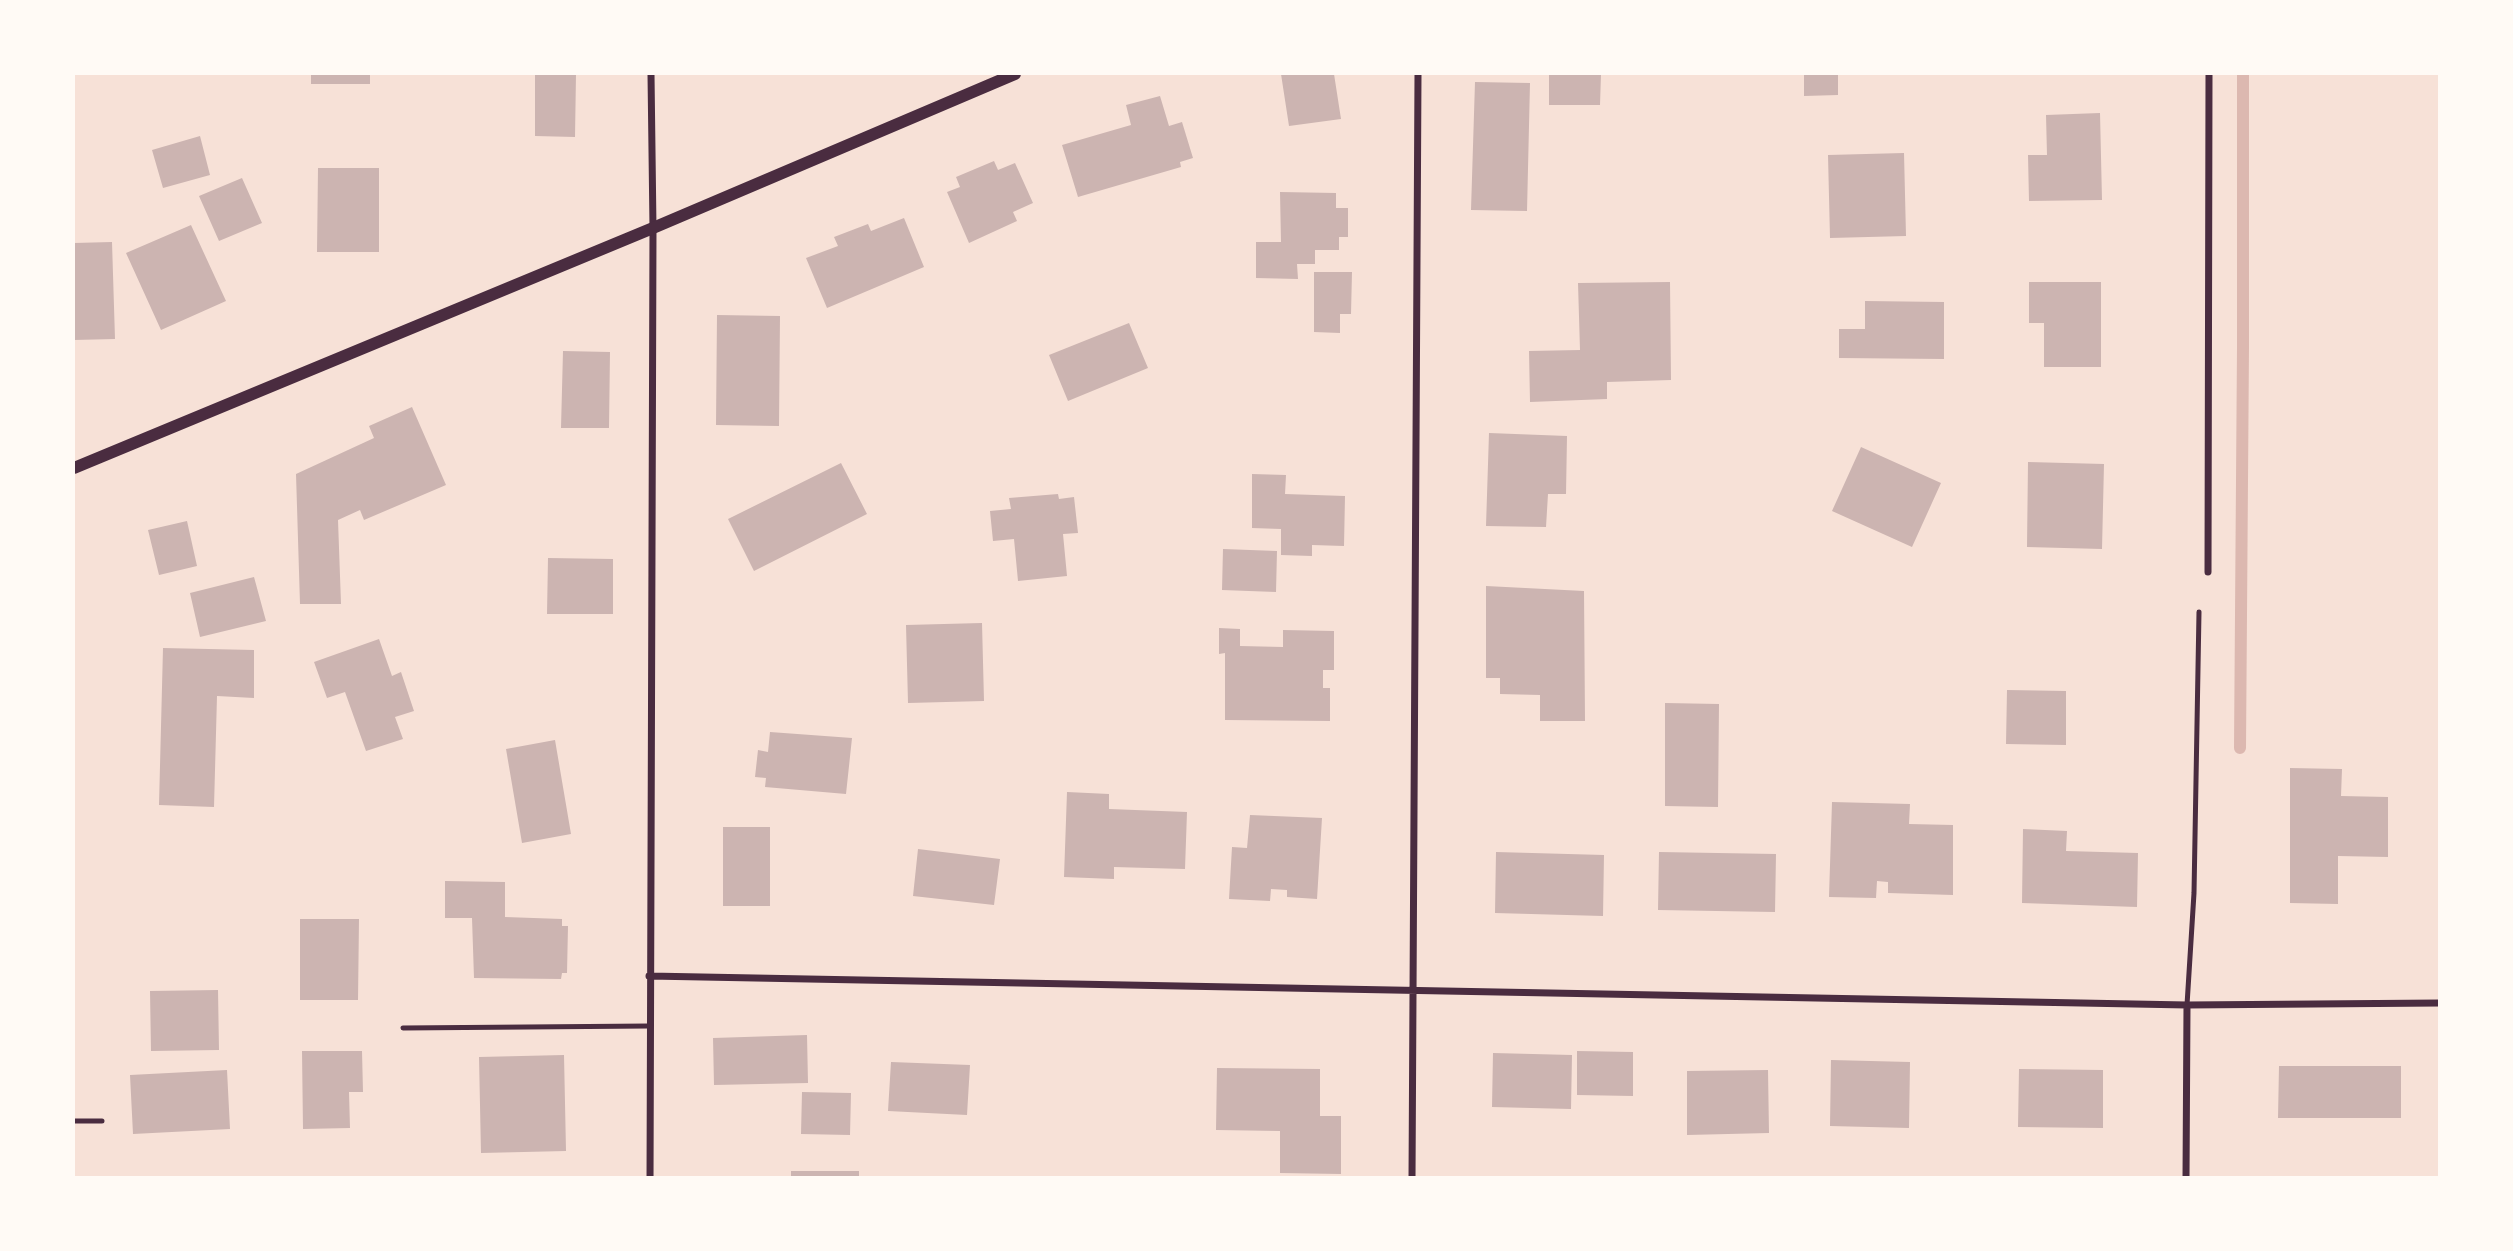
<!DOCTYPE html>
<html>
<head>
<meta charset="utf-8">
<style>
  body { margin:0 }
  #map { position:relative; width:2513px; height:1251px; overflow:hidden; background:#f7e1d7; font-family:Georgia,serif }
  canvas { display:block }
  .frame { position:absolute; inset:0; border:75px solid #fffaf5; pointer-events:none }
</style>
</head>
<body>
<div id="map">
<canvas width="2513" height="1251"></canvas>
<div class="frame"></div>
</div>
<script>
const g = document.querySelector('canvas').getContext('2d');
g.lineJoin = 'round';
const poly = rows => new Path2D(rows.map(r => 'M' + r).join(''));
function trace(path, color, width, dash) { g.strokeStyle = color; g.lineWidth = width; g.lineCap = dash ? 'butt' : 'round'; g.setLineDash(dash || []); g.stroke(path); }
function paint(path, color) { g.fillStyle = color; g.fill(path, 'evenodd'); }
trace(poly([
  [2240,748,2243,347,2243,74]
]), '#dcb8b0', 12);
paint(poly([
  [311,74,370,74,370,84,311,84],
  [535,74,576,74,575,137,535,136],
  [1281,74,1334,74,1341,119,1289,126],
  [1549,74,1601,74,1600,105,1549,105],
  [1804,74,1838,74,1838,95,1804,96],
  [1475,82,1530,83,1527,211,1471,210],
  [1160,96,1169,126,1182,122,1193,158,1180,162,1181,167,1078,197,1062,145,1131,125,1126,105],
  [2100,113,2102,200,2029,201,2028,155,2047,155,2046,115],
  [200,136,210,175,163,188,152,150],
  [1904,153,1906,236,1830,238,1828,155],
  [994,161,998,170,1015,163,1033,203,1013,212,1017,221,969,243,947,192,960,187,956,177],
  [318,168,379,168,379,252,317,252],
  [242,178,262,223,219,241,199,196],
  [1280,192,1336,193,1336,208,1348,208,1348,237,1339,237,1339,250,1315,250,1315,264,1297,264,1298,279,1256,278,1256,242,1281,242],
  [904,218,924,267,827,308,806,258,838,246,834,237,868,224,871,231],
  [191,225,226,301,161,330,126,253],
  [112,242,115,339,74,340,74,243],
  [1314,272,1352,272,1351,314,1340,314,1340,333,1314,332],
  [1670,282,1671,380,1607,382,1607,399,1530,402,1529,351,1580,350,1578,283],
  [2029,282,2101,282,2101,367,2044,367,2044,323,2029,323],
  [1865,301,1944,302,1944,359,1839,358,1839,329,1865,329],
  [717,315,780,316,779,426,716,425],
  [1129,323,1148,368,1068,401,1049,355],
  [563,351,610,352,609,428,561,428],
  [412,407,446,485,364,520,360,510,338,520,341,604,300,604,296,474,374,438,369,426],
  [1489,433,1567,436,1566,494,1548,494,1546,527,1486,526],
  [1861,447,1941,483,1912,547,1832,511],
  [2028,462,2104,464,2102,549,2027,547],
  [841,463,867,514,754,571,728,519],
  [1252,474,1286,475,1285,494,1345,496,1344,546,1312,545,1312,556,1281,555,1281,529,1252,528],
  [1058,494,1059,499,1074,497,1078,533,1063,534,1067,576,1018,581,1014,539,993,541,990,511,1011,509,1009,498],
  [187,521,197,566,159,575,148,530],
  [1223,549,1277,551,1276,592,1222,590],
  [548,558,613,559,613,614,547,614],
  [254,577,266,621,200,637,190,593],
  [1486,586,1584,591,1585,721,1540,721,1540,695,1500,694,1500,678,1486,678],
  [982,623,984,701,908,703,906,625],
  [1219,628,1240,629,1240,646,1283,647,1283,630,1334,631,1334,670,1323,670,1323,688,1330,688,1330,721,1225,720,1225,653,1219,654],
  [379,639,392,676,401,672,414,711,395,717,403,739,366,751,345,692,327,698,314,662],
  [163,648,254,650,254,698,217,696,214,807,159,805],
  [2007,690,2066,691,2066,745,2006,744],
  [1665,703,1719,704,1718,807,1665,806],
  [770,732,852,738,846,794,765,787,766,778,755,777,758,750,768,752],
  [555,740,571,834,522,843,506,749],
  [2290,768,2342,769,2341,796,2388,797,2388,857,2338,856,2338,904,2290,903],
  [1067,792,1109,794,1109,809,1187,812,1185,869,1114,867,1114,879,1064,877],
  [1832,802,1910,804,1909,824,1953,825,1953,895,1888,893,1888,882,1877,881,1876,898,1829,897],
  [1250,815,1322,818,1317,899,1287,897,1287,890,1271,889,1270,901,1229,899,1232,847,1247,848],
  [723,827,770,827,770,906,723,906],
  [2023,829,2067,831,2066,851,2138,853,2137,907,2022,903],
  [918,849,1000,859,994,905,913,896],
  [1496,852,1604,855,1603,916,1495,913],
  [1659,852,1776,854,1775,912,1658,910],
  [445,881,505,882,505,917,562,919,562,926,568,926,567,973,562,973,561,979,474,978,472,918,445,918],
  [300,919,359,919,358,1000,300,1000],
  [218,990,219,1050,151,1051,150,991],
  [807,1035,808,1083,714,1085,713,1038],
  [302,1051,362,1051,363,1092,349,1092,350,1128,303,1129],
  [1577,1051,1633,1052,1633,1096,1577,1095],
  [1493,1053,1572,1055,1571,1109,1492,1107],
  [564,1055,566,1151,481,1153,479,1057],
  [1831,1060,1910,1062,1909,1128,1830,1126],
  [891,1062,970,1065,967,1115,888,1111],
  [2279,1066,2401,1066,2401,1118,2278,1118],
  [1217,1068,1320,1069,1320,1116,1341,1116,1341,1174,1280,1173,1280,1131,1216,1130],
  [2019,1069,2103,1070,2103,1128,2018,1127],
  [227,1070,230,1129,133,1134,130,1075],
  [1768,1070,1769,1133,1687,1135,1687,1071],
  [802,1092,851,1093,850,1135,801,1134],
  [791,1171,859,1171,859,1178,791,1178]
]), '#ccb4b1');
trace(poly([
  [2187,1005,2194,893,2199,612],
  [403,1028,649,1026],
  [74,1121,102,1121]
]), '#4a2c40', 5);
trace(poly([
  [2208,572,2209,74],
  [649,976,2187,1005,2440,1003],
  [650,1178,653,228,651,74],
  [1412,1178,1418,74],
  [2186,1178,2187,1005]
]), '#4a2c40', 7);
trace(poly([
  [74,468,653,228,1015,74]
]), '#4a2c40', 12);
</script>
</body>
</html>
